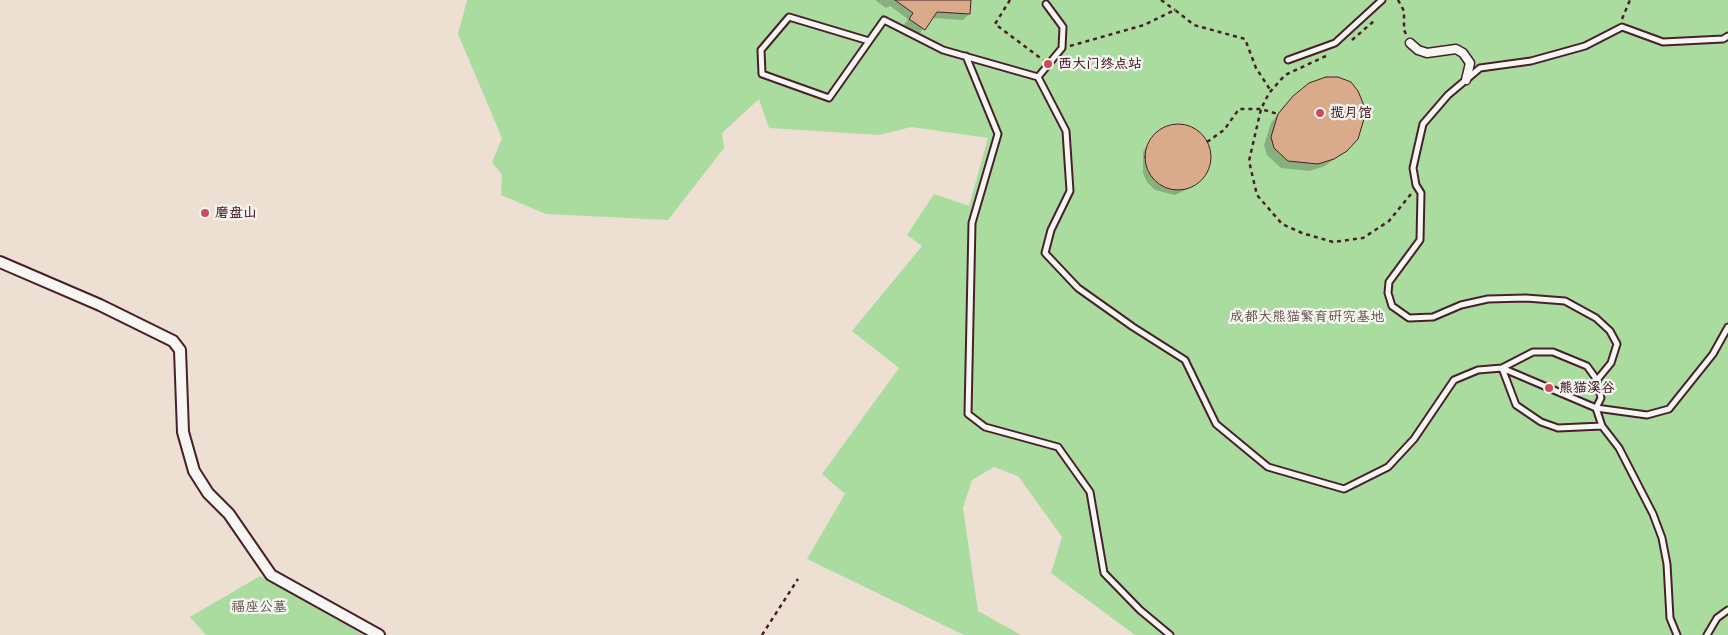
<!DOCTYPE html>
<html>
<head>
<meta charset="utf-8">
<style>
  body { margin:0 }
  canvas { display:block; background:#ede0d3 }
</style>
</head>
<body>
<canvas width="1728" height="635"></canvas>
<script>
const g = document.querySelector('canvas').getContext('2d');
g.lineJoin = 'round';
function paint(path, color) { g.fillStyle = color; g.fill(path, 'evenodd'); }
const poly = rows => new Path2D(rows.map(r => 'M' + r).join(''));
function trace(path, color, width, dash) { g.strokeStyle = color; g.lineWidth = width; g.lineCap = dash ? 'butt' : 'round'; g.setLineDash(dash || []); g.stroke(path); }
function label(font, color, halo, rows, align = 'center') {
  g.font = font + ' "Shantell Sans","LXGW WenKai TC",sans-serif'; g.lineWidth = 4.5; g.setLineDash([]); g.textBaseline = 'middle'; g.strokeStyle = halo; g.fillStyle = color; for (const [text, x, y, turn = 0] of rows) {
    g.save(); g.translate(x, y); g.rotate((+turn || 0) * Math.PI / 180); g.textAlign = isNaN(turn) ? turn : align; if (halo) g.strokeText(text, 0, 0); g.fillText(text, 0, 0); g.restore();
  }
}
paint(poly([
  [467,0,1728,0,1728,635,1135,635,1051,573,1062,537,1018,476,994,467,972,480,963,508,978,611,1021,635,964,635,807,559,845,494,822,474,899,368,852,331,922,246,907,235,934,194,969,206,988,138,911,127,879,135,769,128,759,99,722,133,724,148,668,220,546,214,501,195,502,175,492,162,502,138,458,34],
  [260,576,362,634,362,635,206,635,190,617]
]), '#a9dc9e');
paint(poly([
  [875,0,970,0,969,14,963,20,932,18,918,35,904,25,908,19,890,6,886,8],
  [1285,105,1346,150,1325,166,1310,171,1281,168,1267,155,1264,145,1271,123],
  [1171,127,1191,128,1206,142,1210,152,1206,172,1200,180,1194,186,1175,195,1155,190,1147,182,1143,173,1143,152,1149,142,1161,131]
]), '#0003');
const building = poly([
  [895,0,971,0,970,14,937,12,925,30,909,19,913,13,895,0],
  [1326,77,1338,77,1351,82,1358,91,1363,103,1364,119,1358,139,1347,151,1334,159,1318,164,1288,161,1274,148,1271,137,1278,114,1293,96,1309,83,1326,77],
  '1145 157a33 33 0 1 1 66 0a33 33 0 1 1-66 0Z'
]);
paint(building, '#d9ab8b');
trace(building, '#4a1f2b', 1);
const service = poly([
  [1046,4,1063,27,1062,48,1038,77,1066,131,1070,191,1051,230,1045,253,1078,288,1133,327,1185,360,1216,424,1268,467,1344,489,1388,467,1414,439,1454,380,1478,370,1502,368,1596,408,1647,415,1669,409,1713,354,1728,327],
  [869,41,789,17,761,50,762,74,829,98,884,20,943,50,1038,77],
  [966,56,998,134,972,223,968,414,985,427,1058,447,1090,492,1104,573,1140,610,1170,635],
  [1288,60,1335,43,1382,0],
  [1597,380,1611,363,1617,344,1610,331,1596,318,1565,301,1526,298,1488,299,1461,305,1433,317,1409,318,1392,306,1388,293,1389,282,1420,240,1421,193,1416,185,1413,168,1423,124,1448,95,1480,68,1531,61,1585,46,1622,27,1663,42,1723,39,1728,36],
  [1602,426,1558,428,1541,422,1516,405,1502,368,1533,352,1553,352,1587,366,1597,380,1601,398,1596,408,1602,426,1619,448,1653,514,1662,538,1667,564,1670,618,1677,635],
  [1707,635,1717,618,1728,610]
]);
const pedestrian = poly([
  [1410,43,1418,50,1427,53,1456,49,1463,53,1470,63,1466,80]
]);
const minor = poly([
  [0,262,100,305,173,341,180,350,183,432,194,471,208,493,229,514,271,575,379,635]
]);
trace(service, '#4a1f2b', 9);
trace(pedestrian, '#4a1f2b', 11);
trace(minor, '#4a1f2b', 14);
trace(poly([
  [1010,0,995,24,1043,60],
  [1161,0,1175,10],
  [1398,0,1404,11,1404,30,1406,34],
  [1622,19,1630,0],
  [1352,40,1374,21],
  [1070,46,1144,25,1175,10,1194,25,1245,39,1256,68,1271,91],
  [1326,56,1285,75,1269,93,1261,109,1249,161,1257,195,1282,224,1302,233,1333,242,1363,238,1389,221,1411,194],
  [1207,142,1224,130,1239,109,1261,109,1278,114],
  [762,635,798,579]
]), '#4a1f2b', 2.5, [4, 4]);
trace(service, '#f6f6f2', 5);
trace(pedestrian, '#f6f6f2', 8);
trace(minor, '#f6f6f2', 10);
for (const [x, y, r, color] of [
  [1048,64,5,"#d1495b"],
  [1320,113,5,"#d1495b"],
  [205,213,5,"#d1495b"],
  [1549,388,5,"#d1495b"]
]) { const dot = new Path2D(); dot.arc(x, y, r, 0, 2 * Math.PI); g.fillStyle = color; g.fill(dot); trace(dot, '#f6f6f2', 2); }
label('bold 14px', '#4a1f2b', '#f6f6f2', [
  ["西大门终点站",1058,64],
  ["揽月馆",1330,113],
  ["磨盘山",215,213],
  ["熊猫溪谷",1559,388]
], 'left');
label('14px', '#624e48', '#f6f6f2', [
  ["成都大熊猫繁育研究基地",1307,317],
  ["福座公墓",259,607]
]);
</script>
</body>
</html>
